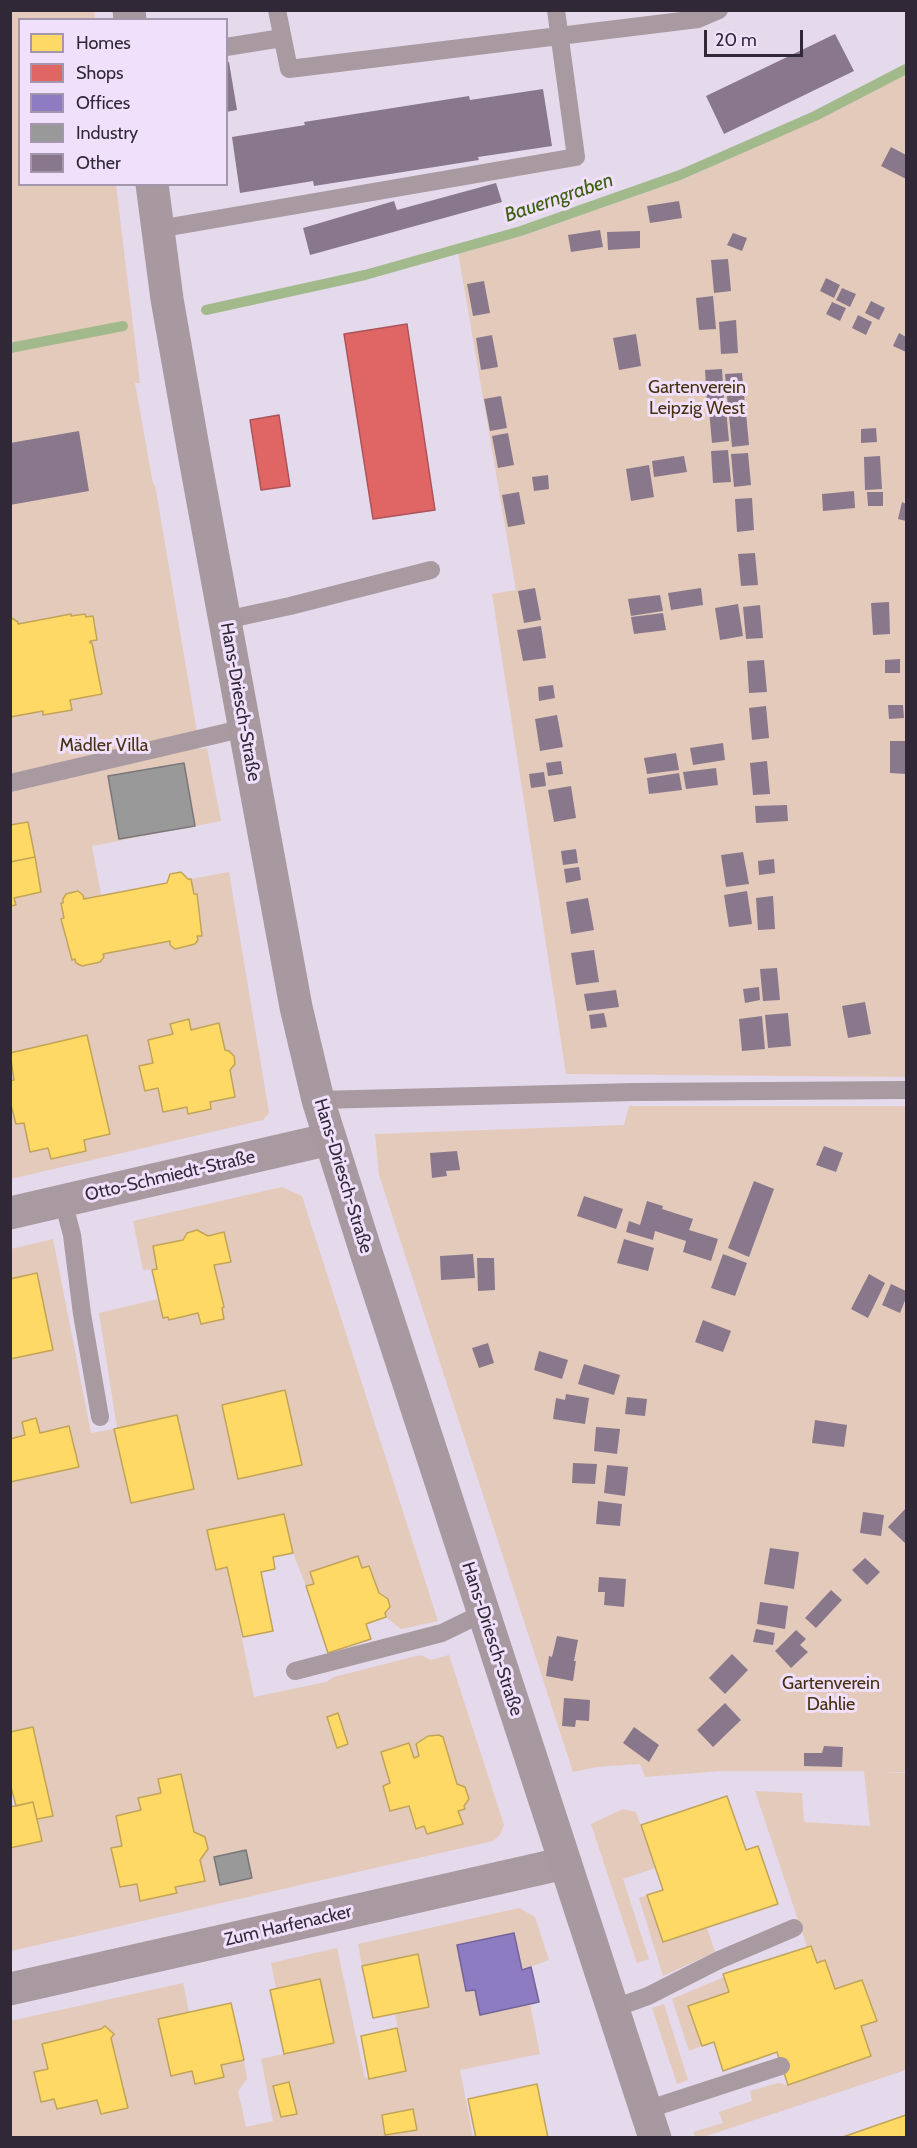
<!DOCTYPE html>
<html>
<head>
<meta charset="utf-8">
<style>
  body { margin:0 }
  #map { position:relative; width:917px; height:2148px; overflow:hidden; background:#e5d9ec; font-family:Cabin,sans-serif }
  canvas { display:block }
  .frame { position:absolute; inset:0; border:12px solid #302836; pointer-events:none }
  .legend { position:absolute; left:18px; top:18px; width:210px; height:168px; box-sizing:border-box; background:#f0e0fc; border:2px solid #a396ad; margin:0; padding:8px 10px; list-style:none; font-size:18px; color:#302836 }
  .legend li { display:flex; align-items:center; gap:12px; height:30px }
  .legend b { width:30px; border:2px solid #a396ad }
  .scale { position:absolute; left:704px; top:30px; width:99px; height:27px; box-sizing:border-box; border:3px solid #302836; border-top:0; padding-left:8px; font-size:18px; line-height:21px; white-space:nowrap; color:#302836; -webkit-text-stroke:4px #f0e0fc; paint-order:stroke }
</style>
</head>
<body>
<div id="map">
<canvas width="917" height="2148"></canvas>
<div class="frame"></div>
<ul class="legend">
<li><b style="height:16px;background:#ffd966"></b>Homes</li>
<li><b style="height:16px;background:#e06666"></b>Shops</li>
<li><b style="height:16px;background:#8e7cc3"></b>Offices</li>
<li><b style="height:16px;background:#999"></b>Industry</li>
<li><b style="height:16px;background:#89788b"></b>Other</li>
</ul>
<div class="scale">20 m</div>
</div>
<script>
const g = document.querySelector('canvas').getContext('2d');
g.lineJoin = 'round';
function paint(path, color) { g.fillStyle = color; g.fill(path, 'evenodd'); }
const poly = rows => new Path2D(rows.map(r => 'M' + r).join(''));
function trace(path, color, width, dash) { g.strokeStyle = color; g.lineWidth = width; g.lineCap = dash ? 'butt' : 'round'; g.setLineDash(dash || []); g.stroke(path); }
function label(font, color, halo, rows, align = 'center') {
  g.font = font + ' Cabin,sans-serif'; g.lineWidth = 6; g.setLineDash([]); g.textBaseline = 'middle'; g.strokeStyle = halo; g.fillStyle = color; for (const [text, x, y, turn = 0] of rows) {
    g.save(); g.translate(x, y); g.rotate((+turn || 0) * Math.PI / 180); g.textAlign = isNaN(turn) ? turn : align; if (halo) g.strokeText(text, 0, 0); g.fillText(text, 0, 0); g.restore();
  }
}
paint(poly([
  [11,11,94,11,95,19,20,20,20,184,116,185,140,383,135,383,153,484,155,485,200,749,207,748,221,821,92,846,101,895,84,899,83,895,78,891,66,894,61,903,64,918,62,919,66,943,68,943,72,959,75,959,76,963,82,966,100,962,103,954,170,941,170,945,175,949,195,944,198,940,197,936,202,935,197,894,194,894,191,879,229,872,269,1113,263,1120,11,1179,10,906,16,905,14,898,41,892,35,858,10,862],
  [906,74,906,1077,566,1074,492,594,516,590,458,252,523,236,684,179,816,120],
  [629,1106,906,1106,906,1772,884,1772,906,1773,906,2070,703,2137,695,2137,693,2132,723,2123,719,2112,752,2101,750,2091,778,2083,788,2085,871,2056,861,2026,877,2021,862,1980,835,1989,825,1961,817,1963,811,1946,807,1947,755,1791,802,1793,804,1822,870,1826,864,1771,721,1771,645,1777,640,1764,597,1767,573,1772,379,1175,375,1134,624,1125],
  [282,1187,302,1196,438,1621,401,1629,386,1617,385,1613,389,1611,390,1602,385,1596,379,1593,370,1566,362,1568,358,1556,311,1572,314,1584,306,1586,293,1553,284,1514,208,1530,216,1570,227,1567,254,1697,326,1682,334,1677,420,1655,431,1660,449,1655,504,1825,500,1835,493,1841,11,1951,11,1848,42,1841,37,1819,53,1815,33,1727,11,1732,10,1482,79,1466,69,1426,40,1433,36,1419,22,1422,25,1435,11,1439,11,1359,36,1273,11,1279,11,1249,53,1239,91,1433,114,1429,131,1503,193,1489,177,1415,117,1428,99,1313,158,1299,163,1318,168,1317,169,1320,198,1313,201,1324,224,1319,214,1265,230,1262,224,1232,208,1236,197,1230,187,1233,183,1240,153,1246,157,1269,143,1270,133,1221],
  [285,1391,302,1465,239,1479,222,1405],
  [623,1809,636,1812,655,1868,623,1879,649,1959,637,1963,591,1824],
  [647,1895,663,1942,707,1928,715,1952,663,1976,639,1898],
  [519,1908,535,1917,549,1960,522,1970,514,1933,457,1946,466,1991,475,1990,480,2015,530,2004,540,2054,460,2070,473,2137,11,2137,10,2021,183,1983,189,2012,158,2019,171,2076,192,2071,195,2084,224,2077,221,2065,244,2060,247,2079,238,2091,246,2127,273,2121,261,2059,334,2042,320,1979,276,1988,271,1963,337,1948,365,2078,406,2071,395,2013,418,1955,362,1966,358,1944],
  [413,2109,416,2130,386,2135,382,2115],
  [724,1977,729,1992,688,2006,702,2046,689,2051,672,1999],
  [664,2004,688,2080,677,2084,652,2008]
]), '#e3cabb');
const homes = poly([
  [71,614,71,616,85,614,86,617,93,616,97,640,90,641,90,643,92,643,102,694,70,700,72,710,43,715,43,711,10,717,10,617,18,622,18,624,71,614],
  [28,822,35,857,10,862,10,825,28,822],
  [35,857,41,892,14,898,16,905,10,906,10,862,35,857],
  [181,872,188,879,191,879,194,894,197,894,202,936,197,936,198,940,195,944,175,949,170,945,170,941,103,954,104,957,100,962,82,966,76,963,75,959,72,960,61,919,64,918,61,903,63,903,63,899,66,894,78,891,83,895,84,899,167,883,170,874,181,872],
  [189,1019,191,1030,219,1023,225,1050,229,1051,234,1056,235,1064,230,1070,235,1097,210,1102,211,1109,188,1114,187,1107,163,1112,158,1088,145,1091,139,1066,153,1063,148,1040,173,1034,170,1024,189,1019],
  [87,1035,110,1134,84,1140,86,1151,51,1159,48,1148,30,1152,24,1123,16,1124,10,1101,10,1081,14,1080,10,1053,87,1035],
  [197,1230,208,1236,224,1232,231,1262,214,1265,224,1307,222,1308,224,1319,201,1324,198,1313,169,1320,168,1317,163,1318,152,1270,157,1269,153,1246,183,1240,187,1233,197,1230],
  [37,1273,53,1350,10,1359,10,1279,37,1273],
  [285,1390,302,1465,238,1479,222,1405,285,1390],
  [177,1415,194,1489,131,1503,114,1429,177,1415],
  [36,1418,40,1433,69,1426,79,1467,10,1482,10,1439,25,1435,22,1422,36,1418],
  [284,1514,293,1553,273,1557,275,1569,261,1572,273,1631,243,1637,227,1567,216,1570,207,1530,284,1514],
  [358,1556,362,1568,369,1566,379,1593,388,1599,390,1607,385,1613,386,1617,366,1624,371,1639,328,1653,306,1586,314,1584,310,1572,358,1556],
  [338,1713,348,1744,337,1748,327,1717,338,1713],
  [33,1727,53,1816,37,1819,33,1802,16,1806,10,1783,10,1732,33,1727],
  [439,1735,443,1737,457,1784,465,1787,469,1799,464,1806,465,1809,458,1811,463,1824,427,1834,424,1826,416,1829,409,1806,390,1811,383,1786,390,1783,381,1752,409,1743,414,1758,419,1756,416,1744,428,1736,439,1735],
  [181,1774,194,1832,205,1837,208,1849,200,1860,205,1881,175,1887,177,1893,140,1901,137,1884,120,1887,111,1848,122,1846,116,1816,141,1810,138,1798,161,1793,158,1779,181,1774],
  [727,1796,746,1850,758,1846,778,1904,663,1942,647,1895,663,1890,641,1825,727,1796],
  [33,1802,42,1841,10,1848,10,1807,33,1802],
  [811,1946,817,1963,825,1960,835,1989,862,1980,877,2021,861,2026,871,2056,788,2085,777,2052,723,2071,714,2042,702,2046,688,2006,729,1992,723,1974,811,1946],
  [418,1954,429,2007,373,2018,362,1966,418,1954],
  [320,1979,334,2043,284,2054,270,1990,320,1979],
  [231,2003,244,2060,221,2065,224,2077,195,2084,192,2071,171,2076,158,2019,231,2003],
  [105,2026,114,2034,111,2038,128,2108,101,2114,97,2100,57,2109,54,2099,41,2102,34,2072,48,2069,42,2044,101,2029,105,2026],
  [397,2028,406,2071,369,2079,361,2036,397,2028],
  [289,2082,297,2114,281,2117,273,2086,289,2082],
  [537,2084,548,2138,476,2138,468,2099,537,2084],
  [413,2109,417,2130,385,2135,382,2115,413,2109],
  [906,2115,906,2138,840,2138,906,2115]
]);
paint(homes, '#ffd966');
trace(homes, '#c1a458', 1.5);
const shops = poly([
  [407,324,435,510,373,519,344,334,407,324],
  [279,415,290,486,261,490,250,420,279,415]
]);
paint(shops, '#e06666');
trace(shops, '#ab5358', 1.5);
const offices = poly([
  [514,1933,522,1970,531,1967,539,2002,480,2015,475,1990,466,1991,457,1945,514,1933]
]);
paint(offices, '#8e7cc3');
trace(offices, '#726399', 1.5);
const industry = poly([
  [184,763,195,826,119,839,108,776,184,763],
  [246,1850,252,1878,220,1885,214,1857,246,1850]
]);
paint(industry, '#999');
trace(industry, '#7a777b', 1.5);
trace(poly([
  [206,310,365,275,521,231,680,175,815,116,906,69],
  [10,348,123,326]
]), '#a2ba8b', 10);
paint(poly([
  [835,34,854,71,724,134,706,96],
  [226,62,229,62,237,110,226,112],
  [543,89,552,146,478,157,479,160,314,186,313,181,240,193,232,137,305,125,304,122,469,96,470,100],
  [891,147,906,155,906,179,881,166],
  [496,183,502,202,310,255,303,228,394,201,397,210],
  [679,201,682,218,650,223,647,206],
  [600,230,603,247,571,252,568,235],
  [640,231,640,248,608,250,607,232],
  [733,233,747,238,742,251,727,245],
  [728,259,731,291,714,293,711,260],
  [826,278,840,285,834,298,820,291],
  [484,281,490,313,473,316,467,284],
  [842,288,856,294,850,307,836,300],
  [713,296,716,329,699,330,696,298],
  [871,301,885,308,879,320,865,313],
  [832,302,846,308,840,321,826,314],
  [858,315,872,322,866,335,852,328],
  [736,320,738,353,721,354,719,322],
  [899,333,906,337,906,352,893,346],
  [636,334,641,366,619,370,613,338],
  [492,335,498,367,481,370,476,338],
  [722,369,724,401,707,403,705,370],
  [742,373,745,405,728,407,725,374],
  [501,396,507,428,490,431,484,399],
  [726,409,729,441,712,443,709,410],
  [746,413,749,445,732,447,729,415],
  [876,428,877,442,861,443,861,429],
  [79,431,89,491,10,505,10,443],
  [508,433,514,465,498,468,492,436],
  [728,450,731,482,713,483,711,451],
  [748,453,751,485,734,487,731,454],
  [684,456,687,472,654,477,652,461],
  [880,456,882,489,865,490,864,457],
  [649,465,654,497,631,501,626,469],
  [548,475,549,489,534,491,532,477],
  [854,491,855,508,823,511,822,494],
  [519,492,525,524,508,527,502,495],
  [867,492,883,492,883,506,868,506],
  [752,498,754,530,737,532,735,499],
  [902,502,906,504,906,521,898,519],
  [755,553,758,585,741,586,738,554],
  [535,588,541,620,524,623,518,591],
  [701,588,703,605,671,610,668,593],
  [660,595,663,611,631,616,628,599],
  [889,602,890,634,873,635,871,603],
  [738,604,743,636,720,640,715,608],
  [760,605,763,638,746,639,743,607],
  [663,613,666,630,634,634,631,617],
  [541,626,546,658,523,661,517,630],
  [900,659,900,673,885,673,885,660],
  [764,660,767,692,749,693,747,661],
  [553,685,555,698,539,701,538,687],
  [888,705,903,705,904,718,889,719],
  [766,706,769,738,752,740,749,708],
  [557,715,563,747,540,751,535,719],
  [890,741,906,741,906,774,890,773],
  [723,743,725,760,693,765,690,748],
  [676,753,679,770,647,774,644,758],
  [561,761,563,774,548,776,546,763],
  [767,761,770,794,753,795,750,763],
  [716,768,718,785,686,789,683,772],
  [544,772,546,786,531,788,529,774],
  [679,773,682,790,649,794,647,778],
  [571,786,576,818,554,822,548,790],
  [787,805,788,821,756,823,755,806],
  [576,849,578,863,563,865,561,851],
  [743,852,749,884,726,887,721,855],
  [774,859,775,873,759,875,758,861],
  [579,867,581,880,566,883,564,869],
  [747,891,752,924,729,927,724,895],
  [773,896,775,929,758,930,756,898],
  [588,898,594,930,571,934,566,902],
  [594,950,599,982,576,985,571,953],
  [777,968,780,1000,763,1001,760,969],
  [759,987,760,1000,745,1003,743,989],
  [616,990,619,1007,587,1011,584,994],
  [865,1002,871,1034,848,1038,842,1006],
  [604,1013,607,1027,591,1029,589,1015],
  [788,1013,791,1046,768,1048,765,1015],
  [762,1016,765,1049,742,1051,739,1019],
  [824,1146,843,1153,836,1172,816,1165],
  [457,1151,460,1170,446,1171,447,1176,432,1178,430,1153],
  [754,1181,774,1189,749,1257,728,1248],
  [584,1196,623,1209,616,1229,577,1216],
  [647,1201,663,1206,662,1209,693,1219,689,1230,718,1239,711,1261,683,1252,686,1241,655,1231,653,1240,626,1232,629,1221,640,1225],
  [624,1239,654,1248,648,1271,617,1263],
  [473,1254,475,1278,441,1280,440,1256],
  [723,1254,747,1263,735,1296,711,1288],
  [477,1258,494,1258,495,1290,478,1291],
  [869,1274,885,1283,868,1318,851,1309],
  [891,1284,906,1291,906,1298,900,1313,882,1305],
  [703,1320,731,1331,723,1352,695,1342],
  [488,1343,494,1363,479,1368,472,1348],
  [539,1351,568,1360,562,1379,534,1370],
  [584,1364,620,1375,614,1395,578,1384],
  [566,1394,589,1398,585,1424,553,1419,556,1398,565,1400],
  [627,1397,647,1399,645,1416,625,1414],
  [815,1420,847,1425,844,1447,812,1443],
  [596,1427,620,1429,617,1454,594,1451],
  [573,1463,597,1464,595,1484,572,1483],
  [607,1465,628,1467,625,1496,604,1493],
  [598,1501,622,1504,620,1526,596,1524],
  [906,1508,906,1544,888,1527],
  [863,1512,884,1515,881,1536,860,1533],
  [770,1548,799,1552,794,1589,764,1584],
  [865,1558,880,1572,867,1585,852,1570],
  [599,1577,626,1579,624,1607,604,1605,605,1592,598,1592],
  [831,1590,842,1600,816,1628,805,1618],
  [760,1602,788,1606,785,1629,757,1624],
  [756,1629,775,1633,773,1645,753,1642],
  [796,1630,806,1639,800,1645,808,1652,791,1668,775,1651],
  [557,1636,578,1640,574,1661,576,1661,573,1681,546,1676,549,1656,552,1657],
  [732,1654,748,1670,725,1694,709,1678],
  [564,1698,590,1700,589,1721,576,1720,575,1727,562,1726],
  [725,1703,741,1720,713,1747,697,1730],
  [634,1727,659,1745,649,1762,623,1743],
  [824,1746,843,1747,842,1767,804,1766,804,1753,822,1753]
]), '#89788b');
trace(poly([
  [277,10,289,69,698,19,719,10],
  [226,47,282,38],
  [158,229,576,157,556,10],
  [225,620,290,606,431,570],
  [10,783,245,728],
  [318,1100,634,1092,906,1090],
  [63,1201,72,1235,82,1314,100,1417],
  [295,1671,442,1633,483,1613],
  [612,2009,648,1996,719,1960,794,1928],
  [646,2110,781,2066]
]), '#a89aa0', 18);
trace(poly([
  [10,1213,330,1139],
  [10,1989,565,1863]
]), '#a89aa0', 33);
trace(poly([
  [129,10,130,20],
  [152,184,167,299,194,453,296,1007,318,1100,366,1252,655,2138]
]), '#a899a1', 33);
label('18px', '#473010', '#f0e0fc', [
  ["Gartenverein",697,388],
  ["Leipzig West",697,409],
  ["Mädler Villa",104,746],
  ["Gartenverein",831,1684],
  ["Dahlie",831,1705]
]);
label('18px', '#302836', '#f0e0fc', [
  ["Hans-Driesch-Straße",240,702,80],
  ["Otto-Schmiedt-Straße",170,1176,-13],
  ["Hans-Driesch-Straße",343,1176,73],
  ["Hans-Driesch-Straße",492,1639,72],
  ["Zum Harfenacker",288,1926,-13]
]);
label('italic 20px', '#3b600e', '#f0e0fc', [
  ["Bauerngraben",559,198,-19]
]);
</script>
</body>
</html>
